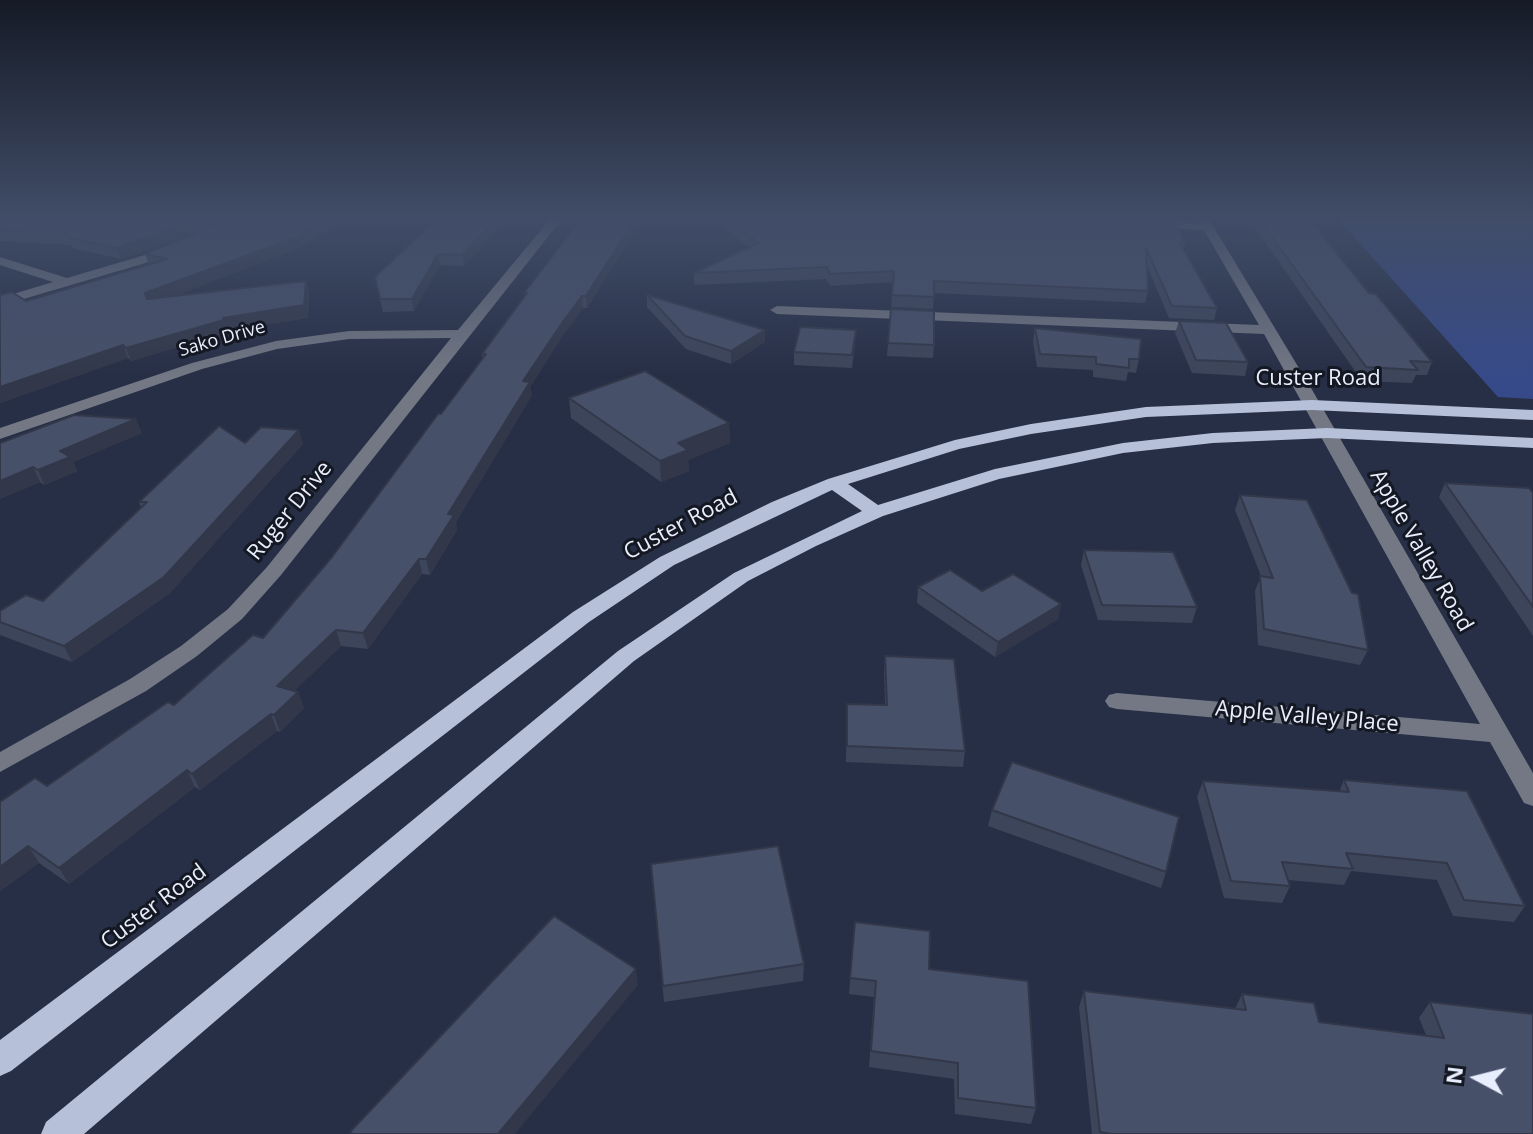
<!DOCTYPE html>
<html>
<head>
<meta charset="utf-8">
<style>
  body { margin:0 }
  #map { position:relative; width:1533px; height:1134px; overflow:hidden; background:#272f46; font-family:"Open Sans",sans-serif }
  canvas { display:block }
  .north { position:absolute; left:1437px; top:1038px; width:80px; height:80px; -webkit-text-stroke:6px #141822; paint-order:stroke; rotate:277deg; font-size:22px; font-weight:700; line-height:32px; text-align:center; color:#e8eefd }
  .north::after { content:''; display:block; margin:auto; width:28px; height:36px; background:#e8eefd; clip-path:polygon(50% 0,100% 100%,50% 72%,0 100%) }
</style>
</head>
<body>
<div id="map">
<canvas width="1533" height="1134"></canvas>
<div class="north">N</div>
</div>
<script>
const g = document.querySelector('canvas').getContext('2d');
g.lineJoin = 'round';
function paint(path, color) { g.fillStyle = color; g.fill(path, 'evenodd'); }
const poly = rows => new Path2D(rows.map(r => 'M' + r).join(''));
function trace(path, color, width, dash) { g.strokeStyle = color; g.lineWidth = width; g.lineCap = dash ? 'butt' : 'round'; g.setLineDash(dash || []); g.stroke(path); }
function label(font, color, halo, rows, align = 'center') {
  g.font = font + ' "Open Sans",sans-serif'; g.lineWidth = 6; g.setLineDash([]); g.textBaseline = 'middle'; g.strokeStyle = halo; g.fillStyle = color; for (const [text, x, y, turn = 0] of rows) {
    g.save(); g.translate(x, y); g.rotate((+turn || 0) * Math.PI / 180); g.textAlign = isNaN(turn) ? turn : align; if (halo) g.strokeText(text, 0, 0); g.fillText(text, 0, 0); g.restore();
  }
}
paint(poly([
  [1338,219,1533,219,1533,399,1498,397]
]), '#364a89');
paint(poly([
  [550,219,562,219,281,575,242,619,197,656,146,691,0,772,0,752,130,679,181,646,228,609,267,567,451,338,349,339,277,349,202,369,0,439,0,428,192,363,276,341,349,331,458,330,550,219],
  [1197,219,1209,219,1311,388,1533,773,1533,806,1524,803,1490,742,1117,709,1109,707,1105,701,1109,695,1117,693,1480,724,1264,334,777,314,770,310,777,306,1259,325,1204,230,1152,227,1146,224,1152,221,1200,223,1197,219],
  [172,247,178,251,176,254,0,306,0,298,53,282,0,265,0,257,67,278,172,247]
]), '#737884');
paint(poly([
  [1312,400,1533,410,1533,420,1312,410,1146,417,1031,434,959,449,848,484,878,505,995,469,1123,443,1213,433,1327,428,1533,438,1533,448,1327,438,1213,443,1123,453,999,479,883,516,816,546,748,581,634,661,84,1134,41,1134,46,1122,618,651,734,573,862,511,832,490,674,565,589,622,11,1071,0,1076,0,1040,573,612,660,557,772,502,828,479,955,440,1031,424,1146,407,1312,400]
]), '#b6c0d8');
paint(poly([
  [0,219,348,219,297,249,174,296,306,281,309,293,308,318,228,330,228,332,131,361,128,358,0,403,0,291,1,294,26,301,149,265,145,254,213,226,121,259,73,248,71,245,0,241],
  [592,219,643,219,587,308,583,308,563,335,530,387,532,395,456,522,457,530,430,575,422,574,368,649,341,646,294,691,298,692,304,708,280,732,277,731,200,790,195,787,69,884,39,863,0,891,0,802,47,786,174,705,263,638,332,557,441,414,482,359,482,354,525,296,524,293],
  [712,219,793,219,834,224,1185,243,1184,249,1217,308,1214,320,1169,318,1147,266,1148,291,1145,303,934,293,933,309,891,307,893,282,830,286,826,279,694,285,694,273,749,247,712,220],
  [1249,219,1309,219,1369,293,1432,362,1427,375,1416,375,1412,383,1362,381],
  [500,222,501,226,464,266,440,265,414,311,383,312,375,277],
  [647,295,765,342,731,364,686,349,647,307],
  [891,309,934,345,933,358,887,356],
  [1179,321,1248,362,1245,376,1192,373,1175,333],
  [1035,328,1139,359,1136,373,1128,372,1126,381,1093,377,1093,370,1037,367,1033,341],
  [855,342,852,368,794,365,794,352],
  [569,398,729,423,730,443,688,460,689,471,661,482,571,418],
  [74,415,142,433,73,462,77,471,44,485,40,482,0,499],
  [245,443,303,444,170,593,72,662,0,635,0,611,43,601,141,508,139,502],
  [1445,483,1533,493,1533,636,1439,497],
  [1240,495,1368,650,1360,665,1258,645,1255,591,1261,576,1235,510],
  [1084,550,1197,607,1192,623,1098,620,1081,565],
  [918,587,982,591,1061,604,1058,619,995,657,917,603],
  [885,656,965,751,963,767,846,762,847,704,885,705,884,672],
  [1344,780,1525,906,1514,922,1453,916,1437,880,1351,871,1344,885,1288,880,1290,886,1282,903,1224,898,1197,797,1203,781,1339,792],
  [992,810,1166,872,1161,888,988,826],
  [651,864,804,964,803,981,664,1002],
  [855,922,929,969,1036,1108,1031,1124,955,1114,954,1079,869,1067,874,997,849,994],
  [1084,991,1235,1009,1242,994,1319,1022,1426,1035,1419,1018,1430,1002,1533,1134,1092,1134,1079,1007]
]), '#3d455a');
paint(poly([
  [199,219,233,219,121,259,116,248],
  [327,219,348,219,297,249,150,306,151,312,145,293],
  [496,219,503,219,500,222,501,226,464,266,462,255],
  [635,219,643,219,587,308,586,296],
  [438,254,440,265,414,311,412,299],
  [306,281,309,293,308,318,228,330,228,332,131,361,126,348,223,318],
  [582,296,583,308,563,335,530,387,532,395,456,522,457,530,430,575,426,559,448,514,523,381,562,323],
  [765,330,765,342,731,364,731,351],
  [123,345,128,358,0,403,0,387],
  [136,419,142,433,73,462,77,471,44,485,38,470,60,451],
  [729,423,730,443,688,460,689,471,661,482,660,461,678,443],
  [299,430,303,444,170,593,72,662,64,646],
  [33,467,40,482,0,499,0,481],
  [419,559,422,574,368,649,363,633],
  [1061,604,1058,619,995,657,998,642],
  [336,630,341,646,283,702,277,686],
  [298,692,304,708,280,732,274,715],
  [271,714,277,731,200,790,192,774],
  [187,770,195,787,69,884,59,868],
  [28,846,39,863,0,891,0,867],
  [636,969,638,985,515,1134,498,1134]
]), '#32384a');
const building = poly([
  [0,219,199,219,116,248,68,237,68,234,0,230,0,219],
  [230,219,327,219,294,238,145,293,147,299,306,281,304,305,223,318,224,320,126,348,123,345,0,387,0,295,12,292,26,301,167,259,145,254,230,219],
  [437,219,496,219,462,255,438,254,412,299,380,299,375,277,437,219],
  [592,219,635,219,586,296,582,296,562,323,523,381,530,382,448,514,454,515,426,559,419,559,363,633,336,630,277,686,298,692,274,715,271,714,192,774,187,770,59,868,28,846,0,867,0,802,35,778,47,786,168,702,174,705,253,635,263,638,332,557,438,414,441,414,486,354,482,354,527,293,524,293,578,223,592,219],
  [725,219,793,219,834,224,836,219,1130,219,1173,221,1185,243,1180,243,1217,308,1172,306,1146,248,1148,291,934,281,934,297,892,295,894,271,830,274,827,267,694,273,759,243,725,219],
  [1259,219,1309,219,1369,293,1376,294,1432,362,1410,361,1418,370,1366,367,1259,219],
  [647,295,765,330,731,351,685,336,647,295],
  [891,309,934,311,934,345,888,343,891,309],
  [1179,321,1226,323,1248,362,1196,360,1179,321],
  [800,327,856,330,852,355,794,352,800,327],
  [1035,328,1141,339,1139,359,1129,359,1129,368,1096,364,1096,357,1040,354,1035,328],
  [645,371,729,423,678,443,688,450,660,461,569,398,645,371],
  [74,415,136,419,60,451,70,457,38,470,33,467,0,481,0,443,74,415],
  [219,426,245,443,261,427,299,430,164,577,64,646,0,622,0,611,26,595,43,601,147,502,139,502,219,426],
  [1445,483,1529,488,1533,493,1533,607,1445,483],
  [1240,495,1307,500,1352,593,1358,594,1368,650,1264,629,1260,576,1273,578,1240,495],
  [1084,550,1173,552,1197,607,1102,605,1084,550],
  [950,570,982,591,1013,574,1061,604,998,642,918,587,950,570],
  [885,656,954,659,965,751,847,746,847,704,887,705,885,656],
  [1012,762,1179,817,1166,872,992,810,1012,762],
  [1344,780,1467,791,1525,906,1464,900,1447,863,1346,853,1353,869,1282,862,1290,886,1231,881,1203,781,1349,792,1344,780],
  [778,846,804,964,663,986,651,864,778,846],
  [554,916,636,969,498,1134,353,1134,350,1132,554,916],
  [855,922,930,931,929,969,1028,981,1036,1108,958,1098,958,1063,871,1051,876,981,850,978,855,922],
  [1084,991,1246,1010,1242,994,1314,1003,1319,1022,1444,1038,1430,1002,1533,1014,1533,1134,1112,1134,1100,1132,1084,991]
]);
paint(building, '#475069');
trace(building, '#32384a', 2);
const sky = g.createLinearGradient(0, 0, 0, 378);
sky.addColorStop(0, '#151a26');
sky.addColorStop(0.58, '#414d68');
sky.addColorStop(1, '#414d6800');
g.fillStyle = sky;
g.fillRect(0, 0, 1533, 378);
label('18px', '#e8eefd', '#141822', [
  ["Sako Drive",222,339,-16]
]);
label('22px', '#e8eefd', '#141822', [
  ["Custer Road",1318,379],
  ["Ruger Drive",290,511,-51],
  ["Custer Road",681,525,-28],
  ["Apple Valley Road",1421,551,60],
  ["Apple Valley Place",1307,717,5],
  ["Custer Road",154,907,-37]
]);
</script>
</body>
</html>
